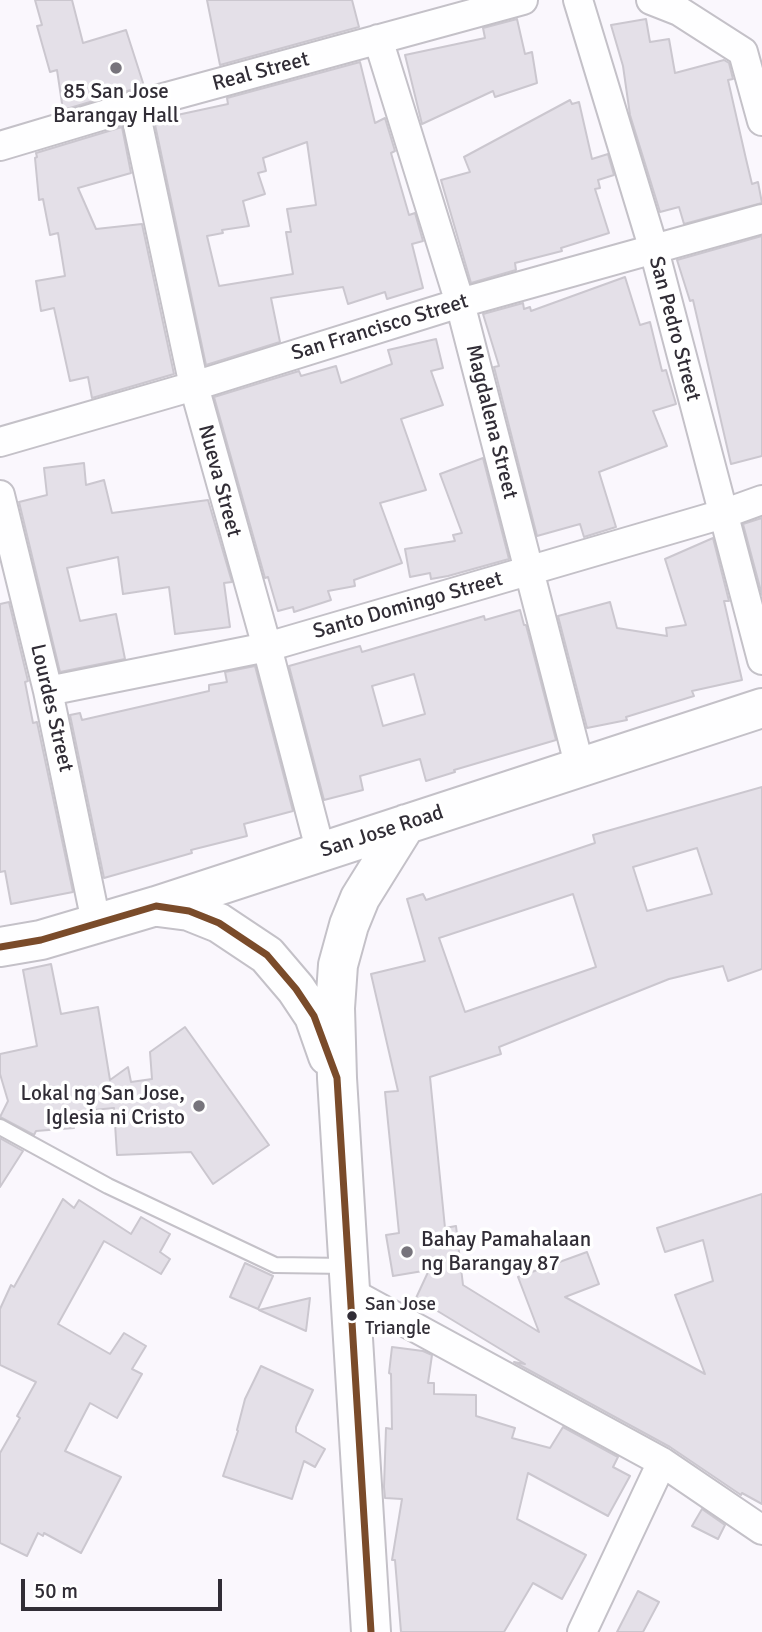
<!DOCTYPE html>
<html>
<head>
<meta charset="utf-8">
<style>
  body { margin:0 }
  #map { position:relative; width:762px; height:1632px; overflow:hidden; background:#faf7fd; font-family:Signika,sans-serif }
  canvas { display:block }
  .scale { position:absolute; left:21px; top:1579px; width:201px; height:32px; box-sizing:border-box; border:4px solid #312d36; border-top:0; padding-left:9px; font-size:21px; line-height:24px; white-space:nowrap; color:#312d36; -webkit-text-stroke:5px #fff; paint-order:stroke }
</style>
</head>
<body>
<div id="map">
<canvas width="762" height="1632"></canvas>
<div class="scale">50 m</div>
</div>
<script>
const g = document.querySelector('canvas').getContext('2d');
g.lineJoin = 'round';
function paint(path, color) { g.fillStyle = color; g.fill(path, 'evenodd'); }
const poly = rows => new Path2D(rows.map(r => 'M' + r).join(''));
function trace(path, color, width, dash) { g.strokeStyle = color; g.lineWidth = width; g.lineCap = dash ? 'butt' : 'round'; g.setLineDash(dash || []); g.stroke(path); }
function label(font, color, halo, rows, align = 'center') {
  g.font = font + ' Signika,sans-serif'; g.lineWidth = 7; g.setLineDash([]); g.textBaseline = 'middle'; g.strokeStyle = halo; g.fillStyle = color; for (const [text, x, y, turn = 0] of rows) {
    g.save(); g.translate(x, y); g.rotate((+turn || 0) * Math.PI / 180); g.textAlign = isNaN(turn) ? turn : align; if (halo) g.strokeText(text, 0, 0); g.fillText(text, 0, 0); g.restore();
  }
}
const building = poly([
  [35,0,72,0,83,43,126,30,144,86,63,110,57,70,50,72,37,26,42,25,35,0],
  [207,0,352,0,359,27,220,65,207,0],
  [517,19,525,54,532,52,537,83,495,97,493,91,422,124,405,55,485,38,483,28,517,19],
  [646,19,650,42,669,39,675,73,724,60,729,63,733,79,728,80,746,159,752,184,758,182,762,203,684,224,679,207,660,212,630,115,623,66,611,25,646,19],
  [360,62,375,123,385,118,395,151,391,153,409,215,415,213,423,241,412,244,423,288,387,299,385,292,348,304,343,287,271,298,280,342,206,365,154,120,228,104,227,98,360,62],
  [307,142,316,205,287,209,291,232,286,232,293,274,219,286,207,236,223,233,222,230,249,226,243,201,265,194,258,173,266,171,263,158,307,142],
  [570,100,572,104,579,102,592,159,608,154,614,175,598,180,600,188,595,189,609,233,561,248,562,251,515,263,516,270,471,283,441,180,470,172,464,157,570,100],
  [122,127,131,173,78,188,96,229,142,224,174,374,92,398,88,377,70,381,54,308,41,311,36,281,65,276,58,233,50,235,43,199,39,200,35,158,37,157,36,153,122,127],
  [762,236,762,456,731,464,693,300,690,301,677,260,762,236],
  [625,277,640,325,650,322,662,371,666,370,676,404,653,411,667,446,599,472,616,527,584,537,580,524,537,536,494,367,499,366,483,314,523,303,524,309,530,307,531,311,625,277],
  [436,339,443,368,431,371,443,405,401,419,426,490,380,503,402,563,354,580,355,586,328,591,331,600,294,612,293,607,278,611,268,577,265,578,214,397,299,371,301,376,336,366,341,383,392,364,388,350,436,339],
  [483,458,509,559,448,576,431,579,430,573,410,577,405,549,455,541,453,535,462,533,440,474,483,458],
  [84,463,86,485,104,480,112,513,208,500,232,582,224,583,230,627,175,634,169,587,123,594,118,557,67,568,80,621,116,614,125,659,60,672,19,502,47,495,44,468,84,463],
  [762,518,762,595,743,524,762,518],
  [713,538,729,601,724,601,742,680,692,691,694,696,626,717,627,720,587,728,558,616,610,602,617,628,667,636,666,628,686,625,665,559,713,538],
  [9,602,28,681,25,682,33,723,37,722,73,892,11,904,5,871,0,872,0,604,9,602],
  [520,610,524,625,526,625,556,740,454,770,455,772,426,781,420,759,360,776,363,790,324,800,289,666,360,646,362,652,484,616,485,620,520,610],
  [414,674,425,714,383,726,372,686,414,674],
  [255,666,293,811,244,824,247,836,191,850,192,853,104,878,70,715,80,713,82,720,209,691,209,685,227,682,225,672,255,666],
  [762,787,762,969,728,981,723,966,669,979,499,1047,501,1054,430,1077,445,1228,456,1226,463,1285,539,1332,518,1277,587,1252,599,1284,565,1297,705,1374,675,1295,713,1281,703,1240,665,1252,657,1228,762,1194,762,1504,742,1493,741,1495,670,1447,514,1362,525,1364,416,1298,429,1270,393,1276,386,1235,399,1233,385,1092,398,1091,371,974,425,961,407,899,423,894,426,900,595,843,593,835,762,787],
  [697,848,712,894,647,911,633,867,697,848],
  [573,894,596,967,465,1012,439,938,573,894],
  [51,964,61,1014,98,1007,110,1080,128,1067,131,1082,152,1079,150,1052,185,1027,269,1145,213,1184,191,1152,117,1155,114,1108,72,1112,74,1128,36,1131,34,1135,0,1117,8,1101,0,1074,0,1054,37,1046,23,970,51,964],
  [0,1138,23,1151,0,1187,0,1138],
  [63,1199,74,1208,79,1200,131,1234,141,1217,170,1234,160,1252,170,1259,161,1274,104,1241,58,1324,110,1354,124,1333,146,1346,132,1369,142,1374,117,1418,90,1403,65,1451,121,1477,81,1553,44,1533,43,1536,38,1533,27,1556,0,1543,0,1453,20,1418,17,1416,36,1382,0,1365,0,1309,11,1285,14,1287,63,1199],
  [245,1263,273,1276,258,1309,230,1297,245,1263],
  [310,1298,306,1331,259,1310,310,1298],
  [392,1347,423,1351,432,1355,428,1383,434,1383,434,1394,476,1395,476,1416,515,1428,512,1438,550,1448,563,1427,618,1457,613,1467,630,1476,608,1516,528,1473,517,1519,586,1555,562,1599,533,1583,504,1632,401,1632,395,1560,392,1560,402,1499,385,1498,384,1487,386,1428,392,1429,391,1374,389,1373,392,1347],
  [261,1366,313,1390,296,1427,296,1432,325,1449,315,1467,304,1461,292,1499,223,1476,238,1431,237,1430,245,1399,261,1366],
  [702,1509,725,1525,718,1539,692,1526,702,1509],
  [638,1591,659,1602,643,1632,617,1632,638,1591]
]);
paint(building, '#e4e0e8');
trace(building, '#cbc7cf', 2);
const lane = poly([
  [0,1127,108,1186,275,1265,347,1266]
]);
const street = poly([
  [578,0,654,250,762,660],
  [651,0,679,11,743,52,762,121],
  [378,39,460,303,580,768],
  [134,106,194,386,267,647,321,853],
  [0,146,134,106,523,0],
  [0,442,194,386,460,303,762,219],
  [0,495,48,691,96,922],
  [48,691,267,647,723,514,762,500],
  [350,1292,662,1462,762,1530],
  [582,1632,662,1462]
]);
const secondary = poly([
  [158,907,189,911,219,923,267,955,296,989,314,1016,328,1056],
  [0,947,41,940,156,906,762,708],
  [371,1632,337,1078,335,1008,338,965,349,925,360,898,406,824]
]);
trace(lane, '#c4c1c8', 18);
trace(street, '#c4c1c8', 32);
trace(secondary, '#c4c1c8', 42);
trace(lane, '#fefeff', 14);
trace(street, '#fefeff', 28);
trace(secondary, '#fefeff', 38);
trace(poly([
  [0,947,41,940,156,906,189,911,219,923,267,955,296,989,314,1016,337,1078,371,1632]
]), '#7a4b2a', 7);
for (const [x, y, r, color] of [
  [116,68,7,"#77747c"],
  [199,1106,7,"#77747c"],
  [407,1252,7,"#77747c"],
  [352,1316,6,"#312d36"]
]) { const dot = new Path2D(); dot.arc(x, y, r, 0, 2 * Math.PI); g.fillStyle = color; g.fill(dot); trace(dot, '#fff', 2.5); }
label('19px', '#312d36', '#fff', [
  ["San Jose",365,1305],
  ["Triangle",365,1329]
], 'left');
label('21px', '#312d36', '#fff', [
  ["Real Street",261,72,-15],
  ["San Francisco Street",380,328,-17],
  ["San Pedro Street",674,329,75],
  ["Magdalena Street",491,422,76],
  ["Nueva Street",219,481,75],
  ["Santo Domingo Street",408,606,-16],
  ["Lourdes Street",51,708,77],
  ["San Jose Road",382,832,-18]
]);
label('21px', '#312d36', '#fff', [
  ["85 San Jose",116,92],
  ["Barangay Hall",116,116],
  ["Lokal ng San Jose,",185,1094,"right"],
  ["Iglesia ni Cristo",185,1118,"right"],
  ["Bahay Pamahalaan",421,1240,"left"],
  ["ng Barangay 87",421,1264,"left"]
]);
</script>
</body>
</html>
